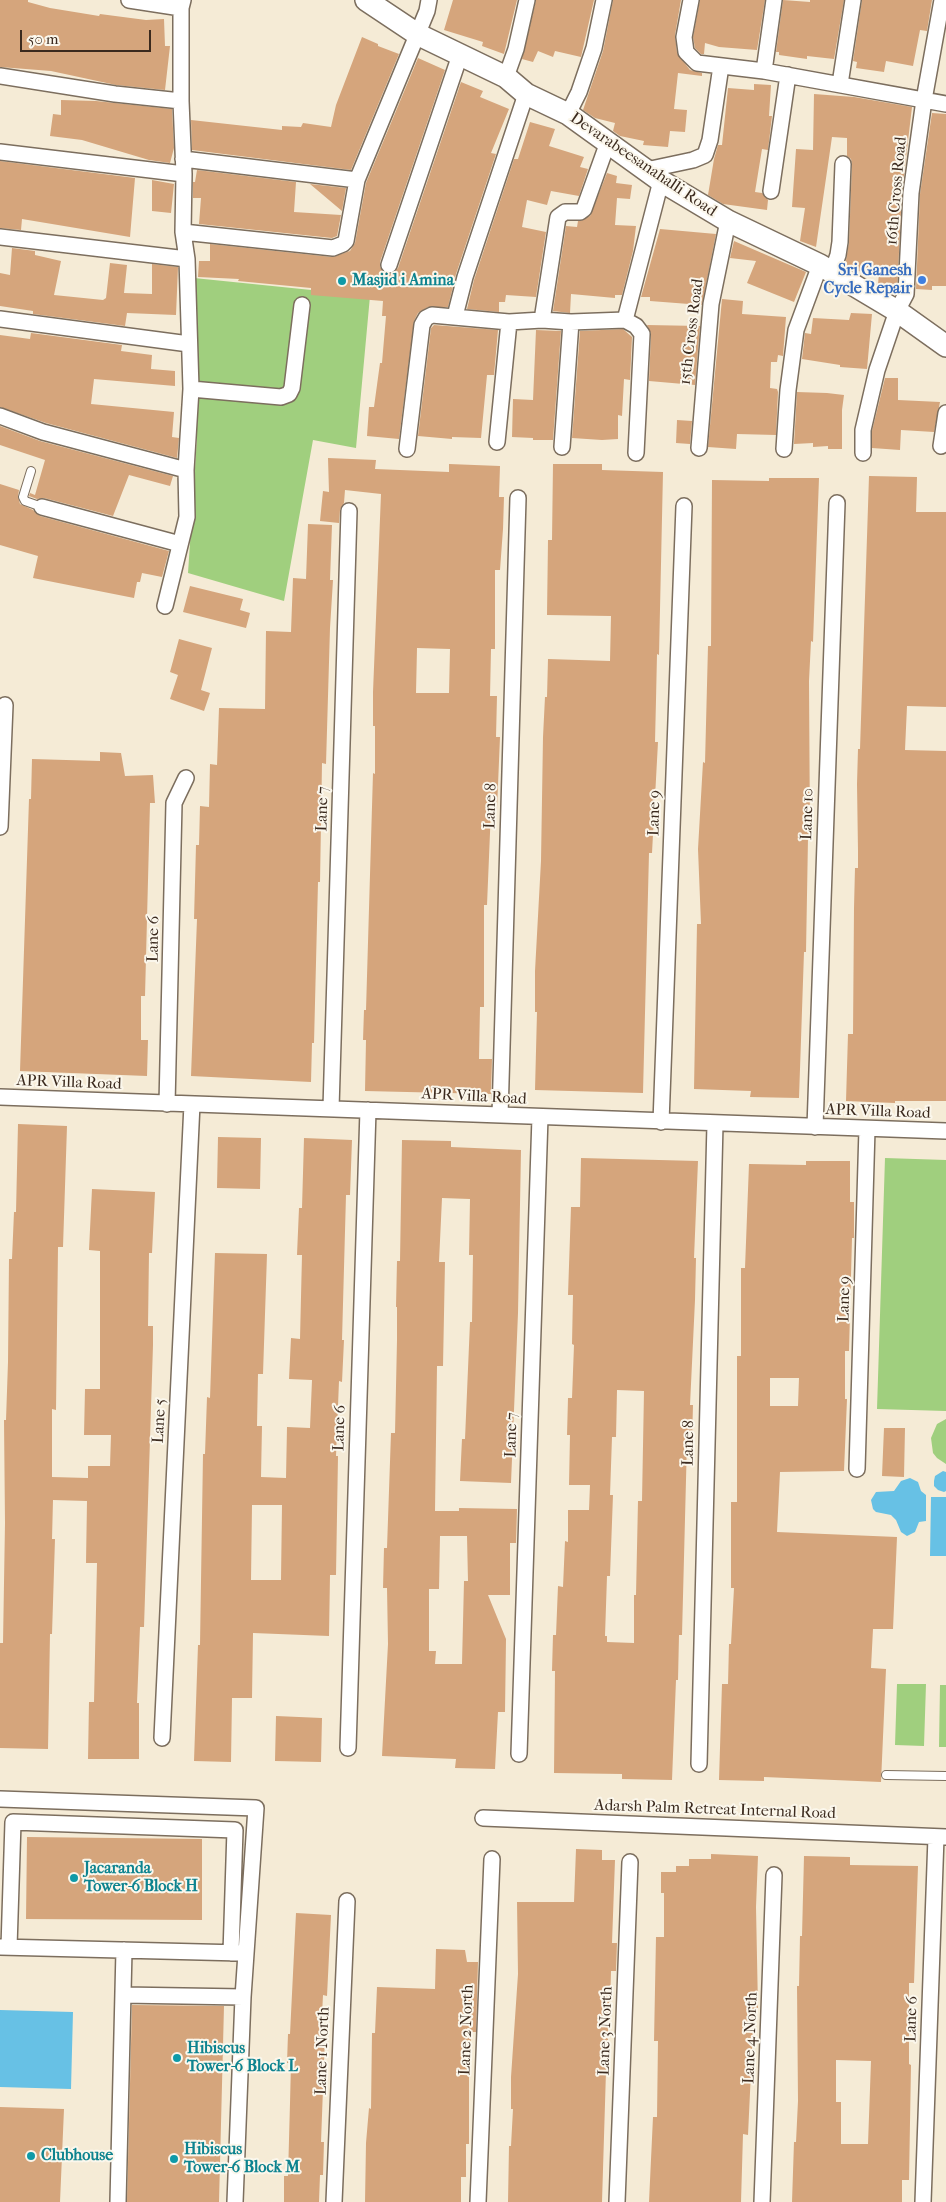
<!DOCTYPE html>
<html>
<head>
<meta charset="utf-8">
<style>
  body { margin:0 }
  #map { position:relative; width:946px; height:2202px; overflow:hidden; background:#f5ebd6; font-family:"IM FELL French Canon",serif }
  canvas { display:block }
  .scale { position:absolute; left:20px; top:30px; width:131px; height:22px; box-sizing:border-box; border:2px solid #3b2a1e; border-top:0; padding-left:6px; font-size:15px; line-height:18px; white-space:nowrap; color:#3b2a1e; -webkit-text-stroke:4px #fbf7ec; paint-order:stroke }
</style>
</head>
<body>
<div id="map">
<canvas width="946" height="2202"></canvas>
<div class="scale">50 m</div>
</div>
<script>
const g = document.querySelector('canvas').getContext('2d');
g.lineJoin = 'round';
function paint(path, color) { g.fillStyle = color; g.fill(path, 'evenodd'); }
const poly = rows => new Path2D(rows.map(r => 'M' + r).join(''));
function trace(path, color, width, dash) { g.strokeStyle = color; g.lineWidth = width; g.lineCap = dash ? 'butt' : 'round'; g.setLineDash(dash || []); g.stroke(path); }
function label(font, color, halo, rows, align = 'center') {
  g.font = font + ' "IM FELL French Canon",serif'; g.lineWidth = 4; g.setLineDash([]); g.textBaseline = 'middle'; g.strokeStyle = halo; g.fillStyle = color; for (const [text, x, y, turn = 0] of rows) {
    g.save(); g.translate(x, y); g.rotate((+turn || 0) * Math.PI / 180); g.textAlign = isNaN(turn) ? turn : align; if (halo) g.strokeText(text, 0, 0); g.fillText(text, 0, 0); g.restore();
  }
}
paint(poly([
  [194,278,370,296,356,448,313,440,284,601,188,573,197,438],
  [885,1158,946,1160,946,1411,877,1409],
  [946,1419,946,1464,937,1458,933,1453,931,1438,937,1424],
  [897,1684,926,1684,924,1746,895,1745],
  [940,1685,946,1685,946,1747,939,1747]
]), '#a0cf7e');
paint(poly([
  [943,1471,946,1472,946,1491,944,1492,938,1490,934,1486,934,1481,935,1476],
  [910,1478,918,1482,921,1491,926,1495,926,1521,919,1522,915,1532,907,1536,901,1532,896,1520,891,1515,876,1512,873,1509,871,1500,876,1492,894,1491,901,1481],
  [931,1497,946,1497,946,1556,930,1556],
  [0,2010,73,2012,71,2089,0,2087]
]), '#67c1e5');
paint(poly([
  [0,0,28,0,28,2,50,8,99,16,100,14,146,20,164,19,165,46,170,46,165,90,116,85,51,71,0,67],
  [453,0,517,0,504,54,482,46,483,42,444,30],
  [536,0,594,0,581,57,555,51,553,57,538,51,533,62,522,59],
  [613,0,681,0,675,35,677,53,690,70,702,73,702,76,678,73,674,109,687,110,685,132,670,131,668,147,643,145,644,141,620,136,613,131,615,123,595,118,583,110,603,51],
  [700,0,765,0,757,50,719,47,705,43,704,54,701,54,695,48,693,37],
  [783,0,810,2,810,0,844,0,834,59,807,56,807,59,779,55,779,52,776,52],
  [862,0,932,0,927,31,920,30,913,66,886,61,884,72,856,68,857,62,853,61],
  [362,37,378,44,378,46,399,54,351,170,192,150,191,120,282,130,282,126,301,127,303,123,331,127,336,105],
  [418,58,445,70,380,262,380,267,386,274,391,274,398,268,461,82,483,91,480,97,509,109,491,153,496,154,456,274,448,307,428,307,418,313,414,321,399,439,367,436,369,407,374,407,380,363,382,363,386,316,382,316,383,301,311,295,311,288,238,281,239,279,198,277,199,261,210,261,210,244,332,257,350,251,355,243,366,183],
  [754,84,771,85,769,116,772,116,768,150,762,149,755,192,762,193,768,200,767,210,723,204,708,195,714,159,718,145,722,145,728,88,754,90],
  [814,94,854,97,912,107,902,192,897,292,888,291,878,285,879,272,855,271,845,266,849,242,852,164,851,159,847,156,847,138,832,137,816,247,800,241,805,208,792,207,796,149,813,150],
  [61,100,96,101,172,109,174,148,170,163,149,160,82,140,50,136,53,114,61,115],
  [932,113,946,114,946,286,932,286,932,290,916,289,920,194],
  [530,122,555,129,549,146,584,157,580,167,588,169,579,196,551,191,547,205,527,200,522,227,546,232,536,297,506,295,505,302,499,302,499,312,467,309,474,280,514,159,518,159],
  [0,161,135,178,130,237,22,219,21,230,0,228],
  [197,170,296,182,294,212,341,215,337,236,332,238,199,224,201,198,193,198,193,182,195,182],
  [607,173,617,176,616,183,632,185,630,199,617,198,615,225,636,226,633,251,622,295,615,295,615,298,571,294,570,313,553,311,566,226,577,227,578,221,590,216],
  [152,180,174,184,171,213,152,211],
  [310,184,346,188,342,211],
  [660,229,716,234,702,305,650,301,650,297,641,297],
  [734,241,806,272,794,302,747,283,756,261,730,258],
  [12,248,35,251,35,255,61,261,54,295,103,300,106,298,110,263,127,265,124,293,152,294,152,264,178,267,176,315,127,313,125,326,33,314,33,311,0,306,0,273,10,275],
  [722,299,743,301,742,314,786,317,783,356,778,355,777,362,771,362,770,388,777,389,778,392,776,435,737,434,736,449,708,447],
  [851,313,872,314,867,369,840,367,840,365,802,359,805,333,811,334,813,318,849,320],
  [434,325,498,330,494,375,487,375,481,438,452,437,452,439,418,436,431,328],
  [647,325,700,326,695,385,649,381,651,334],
  [623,329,632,337,630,380,624,379,622,416,618,415,618,439,602,440,572,438,580,331],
  [536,330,561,331,553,440,533,440,533,438,512,437,513,399,533,400],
  [31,333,122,345,121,351,152,355,151,369,175,371,175,386,94,379,91,404,174,412,172,437,179,438,177,458,46,423,0,407,0,335,30,339],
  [885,378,898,378,898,400,940,402,934,432,901,430,900,450,872,448,872,431],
  [797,392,827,393,844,395,842,410,842,449,828,449,828,446,813,447,813,443,794,444],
  [677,420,692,421,690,444,676,443],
  [0,426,40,441,173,476,170,486,129,475,113,516,44,498,37,499,29,496,30,493,35,495,45,460,0,445],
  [328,458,376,460,375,469,449,472,449,464,500,466,499,497,504,497,503,529,500,570,495,570,495,649,491,649,490,696,497,696,496,737,500,737,497,809,491,809,487,905,484,905,484,1007,480,1007,479,1059,492,1059,491,1094,365,1091,366,1040,363,1040,364,1010,366,1010,373,773,375,774,375,726,373,726,373,692,381,494,345,490,344,503,340,510,339,523,320,521,323,491,329,492],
  [417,648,450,649,449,693,416,693],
  [553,464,602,464,602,470,663,472,659,655,657,654,656,700,655,742,658,742,652,853,649,853,643,1093,535,1090,537,1012,535,1012,535,971,541,861,543,737,545,697,547,697,548,659,610,661,611,616,547,615,548,540,552,540],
  [869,476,917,477,916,512,946,512,946,707,907,706,905,750,946,751,946,1101,895,1101,895,1103,846,1101,848,1034,853,1034,854,908,855,868,858,868,858,851,857,784,858,749,860,749],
  [769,478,819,478,813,642,811,641,809,681,810,838,808,838,806,952,804,952,799,1098,750,1097,751,1091,694,1089,697,924,701,924,698,849,703,762,705,763,708,646,711,646,712,480,769,481],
  [0,484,19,490,18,496,20,504,33,510,40,516,169,551,162,577,142,573,140,582,137,582,134,598,33,578,38,556,0,545],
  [308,524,332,525,330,580,333,580,330,628,326,764,322,763,320,882,318,882,314,1043,312,1043,311,1082,191,1076,197,919,194,919,196,845,199,845,200,806,209,807,210,764,217,765,219,708,265,709,266,631,291,632,293,578,306,579],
  [190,586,243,599,240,610,250,613,246,628,183,612],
  [179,639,212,648,201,690,210,693,204,711,170,699,178,675,170,672],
  [100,752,121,753,125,776,153,775,155,803,150,803,145,996,141,996,141,1040,148,1040,147,1076,20,1071,29,799,31,799,32,759,100,761],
  [18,1124,67,1126,63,1247,58,1247,56,1410,52,1409,52,1477,88,1478,88,1466,110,1466,111,1435,84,1435,85,1389,100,1389,100,1251,89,1250,92,1189,155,1192,152,1253,149,1253,148,1326,153,1326,153,1345,144,1627,140,1627,137,1703,139,1703,139,1759,88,1759,89,1702,94,1702,97,1563,86,1563,87,1501,53,1500,52,1539,55,1539,52,1634,50,1634,48,1749,0,1748,0,1643,3,1643,5,1523,4,1420,6,1420,8,1362,9,1259,12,1259,14,1212,16,1212],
  [218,1137,261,1138,260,1189,217,1188],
  [304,1138,352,1140,350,1195,346,1195,342,1340,344,1340,342,1382,339,1381,336,1456,338,1456,336,1575,330,1575,329,1636,253,1633,252,1698,232,1698,231,1762,194,1761,198,1645,200,1645,203,1454,205,1454,207,1397,210,1398,215,1253,267,1254,263,1374,258,1374,257,1426,262,1426,261,1477,286,1478,287,1427,310,1428,312,1380,289,1379,291,1338,300,1339,302,1255,297,1255,299,1208,302,1208],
  [252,1505,282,1505,281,1580,251,1580],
  [402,1140,451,1141,451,1147,521,1150,518,1313,511,1483,460,1481,462,1439,465,1439,470,1322,472,1322,473,1255,469,1255,470,1199,442,1198,439,1262,445,1262,443,1366,437,1366,435,1511,459,1511,459,1508,517,1509,516,1543,510,1543,510,1595,488,1595,506,1639,505,1712,498,1712,495,1769,455,1768,456,1759,382,1756,388,1644,387,1588,383,1588,384,1548,387,1548,391,1433,395,1433,397,1340,397,1307,396,1307,397,1261,400,1261],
  [440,1536,467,1536,468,1581,464,1581,462,1664,435,1664,436,1651,429,1651,429,1589,439,1589],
  [581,1158,698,1161,694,1258,696,1258,695,1300,690,1405,693,1405,692,1441,687,1441,682,1635,679,1635,678,1680,676,1680,672,1780,622,1779,622,1774,554,1773,555,1671,552,1671,553,1635,556,1635,558,1586,563,1587,565,1541,568,1542,568,1510,589,1510,590,1485,569,1485,570,1435,567,1435,568,1398,572,1398,574,1345,572,1344,573,1295,568,1295,571,1207,580,1207],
  [617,1390,644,1391,642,1501,638,1501,636,1595,634,1595,634,1643,607,1642,607,1636,605,1636,607,1576,610,1576,613,1495,610,1495,612,1437,616,1437],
  [806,1161,850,1161,850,1202,854,1202,854,1238,852,1238,849,1351,845,1351,845,1399,847,1399,844,1471,780,1472,777,1532,897,1537,893,1629,873,1629,871,1668,886,1669,881,1782,764,1777,764,1781,719,1780,722,1684,728,1684,729,1644,731,1644,734,1588,731,1588,731,1502,737,1502,737,1356,741,1356,741,1268,745,1268,749,1164,806,1165],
  [770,1378,799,1378,798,1406,770,1406],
  [884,1428,905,1428,904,1477,882,1476],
  [276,1716,322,1718,321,1762,275,1761],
  [27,1837,202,1839,202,1920,26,1919],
  [576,1849,602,1850,602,1860,615,1860,612,1943,617,1943,616,1971,611,1971,610,2009,608,2009,608,2071,606,2071,602,2202,508,2202,509,2146,511,2146,513,2109,511,2109,511,2077,518,1974,517,1902,574,1902],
  [711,1854,758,1856,756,1907,758,2008,754,2008,748,2135,743,2134,741,2202,649,2202,653,2117,657,2117,658,2041,654,2041,656,1937,664,1937,664,1893,661,1893,661,1872,676,1872,676,1866,689,1866,689,1859,711,1859],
  [804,1856,850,1857,850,1865,918,1866,914,1983,909,1983,909,2064,911,2065,909,2180,902,2180,902,2202,792,2202,794,2142,796,2142,798,2101,797,1986,799,1986,800,1936,802,1936],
  [836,2060,871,2061,868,2144,841,2144,841,2102,836,2102],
  [296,1913,331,1915,327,1996,323,1995,321,2035,325,2035,321,2142,324,2142,323,2175,320,2175,319,2202,284,2202,284,2176,288,2176,290,2103,291,2063,287,2063,288,2034,290,2034],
  [436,1949,465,1950,467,1962,478,1962,476,2032,471,2032,471,2068,469,2068,469,2144,466,2144,466,2177,461,2177,461,2202,365,2202,366,2143,369,2108,371,2109,372,2033,375,2033,377,1987,435,1989],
  [132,2005,224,2006,219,2202,127,2202],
  [0,2107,64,2109,60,2202,0,2202]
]), '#d5a57c');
const lane = poly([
  [31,471,23,497,25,501,42,507],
  [886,1775,946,1776]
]);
const street = poly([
  [129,0,181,8],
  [691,0,684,37,686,52,697,63,764,71,946,104],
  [764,71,774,0],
  [0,76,115,94,181,101],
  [506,77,516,49,527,0],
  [840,84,853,0],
  [568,114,579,92,594,48,604,0],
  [0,152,184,174],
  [183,159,357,180],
  [646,170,693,160,705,155,710,140,721,66],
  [771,191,788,75],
  [183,232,333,248,343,244,346,241,357,180,427,11,429,0],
  [0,237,187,259],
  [389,265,460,55],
  [832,272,838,255,840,242,843,164],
  [455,316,465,277,526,94],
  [0,319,189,344],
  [542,320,558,217,565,212,580,212,584,209,608,142],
  [625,320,661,181],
  [191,389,281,397,289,394,292,388,302,305],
  [0,416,43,432,186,470],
  [497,442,509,322],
  [941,446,946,413],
  [562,447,571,322],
  [699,448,711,304,728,221],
  [407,449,422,325,426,318,432,315,509,322,542,320,571,322,625,320,636,326,642,334,636,453],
  [784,449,788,390,796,330,820,265],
  [863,453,863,430,877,370,897,311,906,294,911,193,924,100,942,0],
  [42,507,180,544],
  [165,606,187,517,186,470,191,389,187,259,183,232,184,174,181,101,181,8,183,0],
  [0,827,5,705],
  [0,1097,946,1131],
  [167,1104,174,803,186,778],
  [331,1108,349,511],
  [500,1115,518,498],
  [661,1122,684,506],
  [815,1127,837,503],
  [857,1469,867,1129],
  [162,1738,192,1104],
  [348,1748,368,1110],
  [519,1754,540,1117],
  [699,1764,715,1124],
  [0,1799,256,1808,243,1997,235,2202],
  [483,1818,946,1837],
  [0,1947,241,1953],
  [9,1947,13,1822,235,1830,231,1953],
  [123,1995,243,1997],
  [118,2202,124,1950],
  [334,2202,347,1901],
  [478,2202,492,1859],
  [617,2202,630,1862],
  [762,2202,774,1875],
  [923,2202,936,1837]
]);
const secondary = poly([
  [366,0,417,34,506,77,526,94,568,114,661,181,728,221,820,265,897,311,946,346]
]);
trace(lane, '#7c6e5e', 10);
trace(street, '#7c6e5e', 18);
trace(secondary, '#7c6e5e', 24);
trace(lane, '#fff', 8);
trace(street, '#fff', 15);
trace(secondary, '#fff', 21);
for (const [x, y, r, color] of [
  [922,280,5,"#3f7fe0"],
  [342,281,5,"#0f9aa8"],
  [74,1878,5,"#0f9aa8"],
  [177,2058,5,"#0f9aa8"],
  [31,2156,5,"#0f9aa8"],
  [174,2159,5,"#0f9aa8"]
]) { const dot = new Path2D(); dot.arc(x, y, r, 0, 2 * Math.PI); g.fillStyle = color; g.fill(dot); trace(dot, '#fbf7ec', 2); }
label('16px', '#3b2a1e', '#fbf7ec', [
  ["Devarabeesanahalli Road",643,165,34],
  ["16th Cross Road",897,191,-85],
  ["15th Cross Road",692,332,-83],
  ["Lane 8",491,806,-88],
  ["Lane 7",323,809,-88],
  ["Lane 9",655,813,-88],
  ["Lane 10",808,814,-88],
  ["Lane 6",154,939,-89],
  ["APR Villa Road",69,1083,2],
  ["APR Villa Road",474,1097,3],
  ["APR Villa Road",878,1112,2],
  ["Lane 9",845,1299,-88],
  ["Lane 5",160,1421,-87],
  ["Lane 6",340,1428,-88],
  ["Lane 7",512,1435,-88],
  ["Lane 8",689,1443,-89],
  ["Adarsh Palm Retreat Internal Road",715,1810,2],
  ["Lane 6",912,2019,-88],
  ["Lane 2 North",467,2030,-88],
  ["Lane 3 North",606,2031,-88],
  ["Lane 4 North",751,2038,-88],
  ["Lane 1 North",323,2051,-88]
]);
label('bold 16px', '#366cbe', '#fbf7ec', [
  ["Sri Ganesh",912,271],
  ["Cycle Repair",912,289]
], 'right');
label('bold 16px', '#0d838f', '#fbf7ec', [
  ["Masjid i Amina",352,281],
  ["Jacaranda",84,1869],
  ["Tower-6 Block H",84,1887],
  ["Hibiscus",187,2049],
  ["Tower-6 Block L",187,2067],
  ["Hibiscus",184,2150],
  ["Tower-6 Block M",184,2168],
  ["Clubhouse",41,2156]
], 'left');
</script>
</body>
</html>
